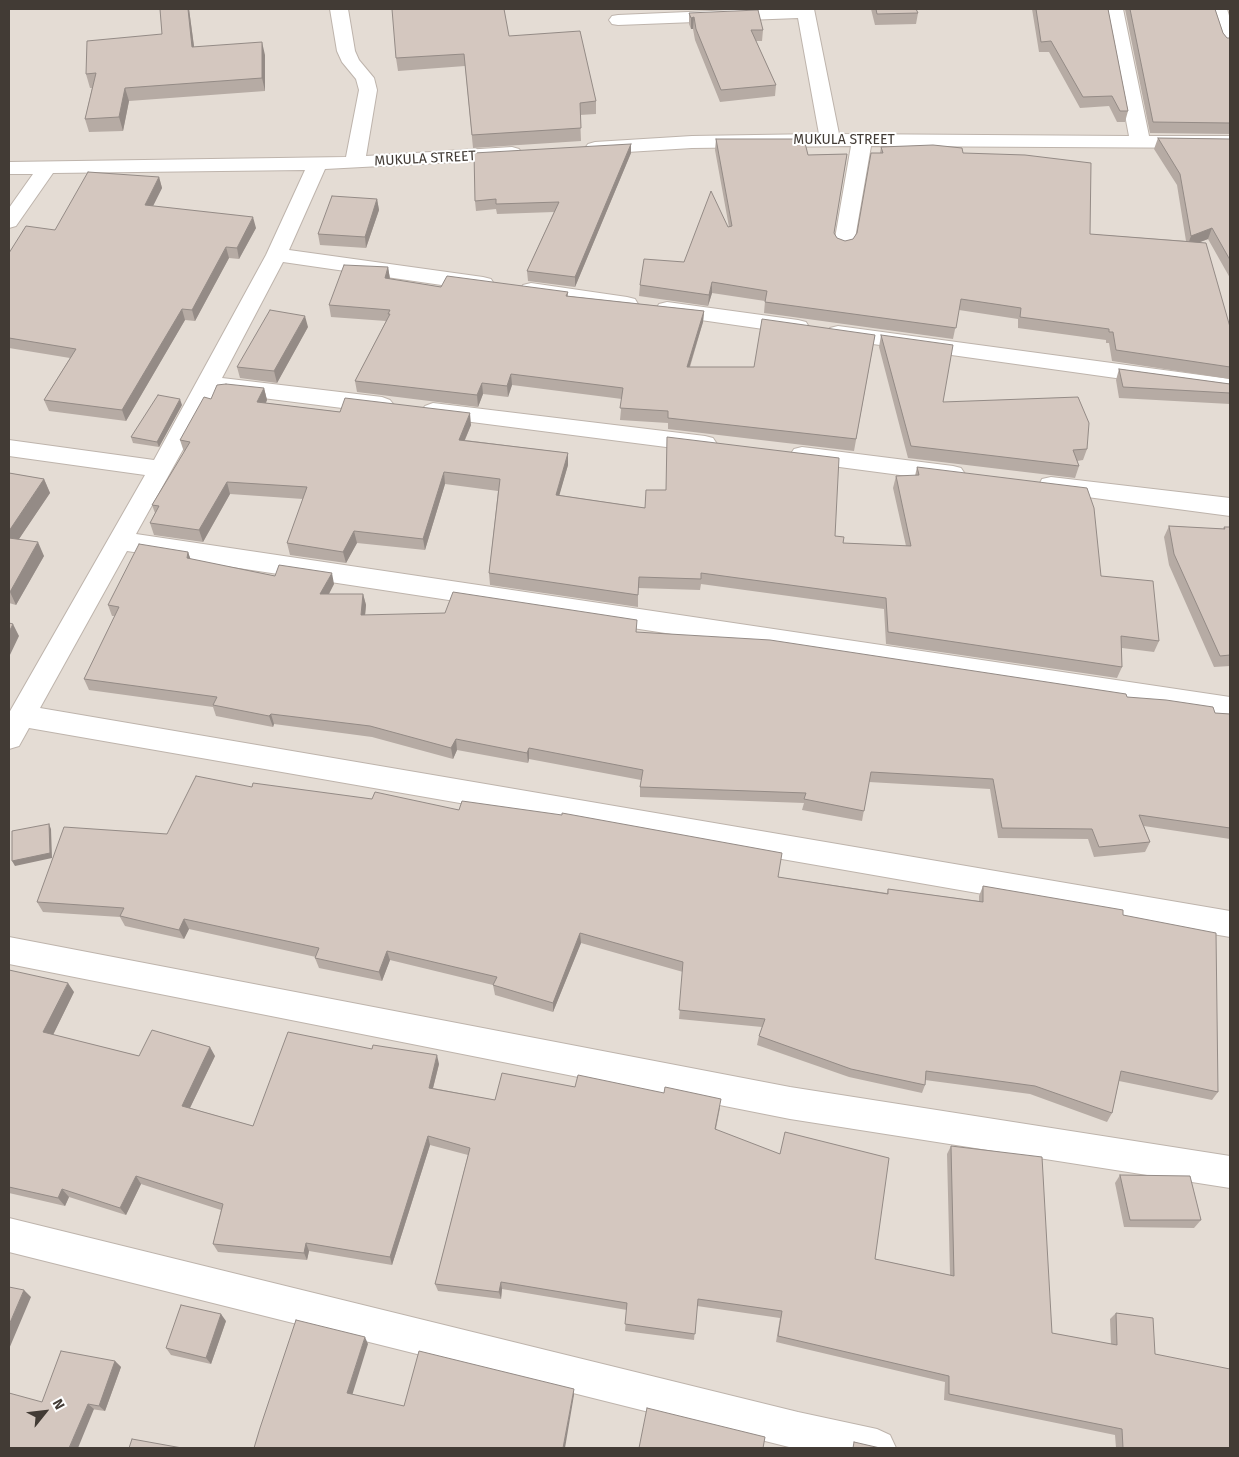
<!DOCTYPE html>
<html>
<head>
<meta charset="utf-8">
<style>
  body { margin:0 }
  #map { position:relative; width:1239px; height:1457px; overflow:hidden; background:#f0ebe5; font-family:"Fira Sans",sans-serif }
  canvas { display:block }
  .frame { position:absolute; inset:0; border:10px solid #423b35; pointer-events:none }
  .north { position:absolute; left:20px; top:1387px; width:50px; height:50px; -webkit-text-stroke:4px #fff; paint-order:stroke; rotate:61deg; font-size:14px; font-weight:700; line-height:20px; text-align:center; color:#423b35 }
  .north::after { content:''; display:block; margin:auto; width:18px; height:22px; background:#423b35; clip-path:polygon(50% 0,100% 100%,50% 72%,0 100%) }
</style>
</head>
<body>
<div id="map">
<canvas width="1239" height="1457"></canvas>
<div class="frame"></div>
<div class="north">N</div>
</div>
<script>
const g = document.querySelector('canvas').getContext('2d');
g.lineJoin = 'round';
function paint(path, color) { g.fillStyle = color; g.fill(path, 'evenodd'); }
const poly = rows => new Path2D(rows.map(r => 'M' + r).join(''));
function trace(path, color, width, dash) { g.strokeStyle = color; g.lineWidth = width; g.lineCap = dash ? 'butt' : 'round'; g.setLineDash(dash || []); g.stroke(path); }
function label(font, color, halo, rows, align = 'center') {
  g.font = font + ' "Fira Sans",sans-serif'; g.lineWidth = 4; g.setLineDash([]); g.textBaseline = 'middle'; g.strokeStyle = halo; g.fillStyle = color; for (const [text, x, y, turn = 0] of rows) {
    g.save(); g.translate(x, y); g.rotate((+turn || 0) * Math.PI / 180); g.textAlign = isNaN(turn) ? turn : align; if (halo) g.strokeText(text, 0, 0); g.fillText(text, 0, 0); g.restore();
  }
}
paint(poly([
  [9,9,1230,9,1230,1448,9,1448]
]), '#e4dcd4');
const minor = poly([
  [330,9,348,9,355,51,359,60,374,78,377,90,366,156,512,147,519,149,522,153,519,157,512,159,325,169,289,250,483,277,491,279,494,284,491,289,483,291,283,262,222,378,382,397,390,400,394,405,390,410,382,413,215,392,136,534,1230,697,1230,719,127,551,40,708,1230,911,1230,937,29,728,19,746,9,749,9,713,145,475,9,456,9,440,154,460,266,255,305,170,53,173,16,226,9,228,9,208,33,174,9,174,9,162,346,157,359,90,356,79,342,62,337,51,330,9],
  [758,9,814,9,839,134,1129,136,1105,9,1123,9,1149,136,1230,136,1230,148,871,146,854,244,851,248,844,250,837,248,834,244,851,146,692,148,595,154,588,152,585,148,588,144,595,142,692,136,819,134,798,18,618,25,612,24,609,20,612,16,618,15,758,9],
  [1209,9,1227,9,1230,19,1230,48,1224,47,1221,43,1209,9],
  [531,283,627,297,635,299,638,304,635,309,627,311,523,295,520,290,523,285,531,283],
  [667,302,798,320,806,322,809,327,806,332,798,334,659,314,656,309,659,304,667,302],
  [838,326,1230,379,1230,394,830,338,827,333,830,328,838,326],
  [433,403,705,436,713,438,717,444,713,450,705,452,425,416,421,411,425,406,433,403],
  [802,447,953,466,961,468,965,474,961,480,953,482,794,461,790,455,794,449,802,447],
  [1051,477,1230,498,1230,516,1042,491,1039,485,1042,479,1051,477],
  [9,937,790,1087,1230,1156,1230,1188,790,1119,9,964,9,937],
  [9,1218,798,1412,877,1429,890,1435,896,1448,793,1448,9,1252,9,1218]
]);
trace(minor, '#beb4ac', 2);
paint(minor, '#fff');
paint(poly([
  [160,9,189,9,194,47,265,55,265,91,129,101,123,131,89,132,85,119,92,88,90,88,86,74,162,34],
  [682,9,720,9,683,10],
  [871,9,916,9,918,13,916,24,875,25],
  [1032,9,1108,9,1128,111,1125,122,1117,122,1109,106,1080,108,1049,52,1039,52],
  [1125,9,1215,9,1223,33,1227,38,1230,38,1230,134,1150,133],
  [689,13,763,30,762,41,756,41,776,85,775,96,720,102,695,40,693,29,691,29,689,24],
  [509,36,596,101,596,114,580,115,581,141,473,148,465,66,398,71,396,58],
  [1158,138,1230,139,1230,278,1208,239,1200,242,1230,327,1230,379,1112,361,1109,343,1106,343,1106,340,1018,328,1018,319,959,310,953,339,764,313,765,301,712,293,708,306,639,296,640,285,684,262,729,227,715,150,716,139,808,155,847,154,834,233,837,238,845,241,853,239,857,233,880,153,881,147,963,153,1090,234,1186,241,1177,185,1154,149],
  [631,144,631,153,575,287,528,281,527,271,554,212,497,214,496,209,476,211,475,201],
  [159,177,162,188,153,206,256,228,239,259,229,258,195,321,185,320,126,421,49,411,44,400,70,358,9,348,9,253,55,230],
  [377,199,379,210,366,248,320,245,318,234],
  [388,267,390,279,441,287,568,292,568,296,704,311,703,322,690,367,754,367,875,335,854,451,668,429,668,423,620,420,622,399,512,385,508,397,483,394,478,407,357,392,355,381,386,321,331,317,329,305],
  [308,327,277,383,240,378,237,367],
  [881,335,943,402,1087,449,1083,460,1077,461,1079,466,1075,478,908,458,879,347],
  [1119,369,1230,384,1230,404,1119,398,1116,380],
  [264,388,267,400,266,403,340,412,471,425,465,440,568,453,568,465,559,495,835,536,843,543,906,546,893,488,896,476,915,476,917,467,1101,576,1159,641,1154,652,1122,648,1122,667,1117,678,886,644,884,609,701,584,700,590,638,588,638,607,490,585,489,573,498,491,445,484,425,550,357,543,346,563,290,555,287,543,303,499,230,494,203,542,154,535,150,523,155,513,152,505,184,452,180,440,211,399],
  [182,405,159,447,133,443,131,437],
  [9,473,44,479,50,493,18,540,44,556,16,605,9,603],
  [1169,526,1223,529,1224,527,1230,527,1230,666,1214,667,1169,565,1164,537],
  [188,552,190,559,275,576,334,584,329,594,363,594,366,605,365,615,637,633,1127,697,1215,713,1230,714,1230,839,1144,826,1150,842,1145,852,1094,857,1088,839,998,838,990,789,869,782,862,821,802,810,804,803,640,797,640,787,641,780,529,759,528,763,457,750,453,759,372,737,274,724,273,727,216,716,213,707,89,690,84,679,115,616,112,616,108,605],
  [252,787,459,810,778,877,887,893,888,889,979,901,979,896,983,886,1123,915,1218,1092,1212,1100,1119,1081,1112,1113,1107,1122,1030,1094,925,1080,925,1085,922,1093,849,1077,757,1045,759,1036,762,1027,679,1019,683,972,581,943,553,1012,495,995,493,985,390,960,382,981,319,968,315,958,316,957,189,929,184,939,125,926,120,917,43,912,37,902,167,834],
  [9,970,74,992,53,1035,139,1056,215,1056,190,1108,253,1126,439,1064,433,1088,495,1100,575,1087,720,1108,716,1129,875,1259,950,1275,947,1154,951,1146,1052,1333,1111,1344,1110,1319,1116,1313,1155,1354,1230,1448,1116,1448,1115,1435,944,1400,945,1382,776,1342,780,1318,697,1306,694,1340,625,1331,627,1310,502,1289,501,1299,438,1291,435,1284,468,1155,430,1145,392,1265,309,1251,307,1260,218,1252,213,1244,221,1210,141,1184,126,1215,69,1197,65,1206,9,1193],
  [1120,1175,1201,1220,1194,1228,1124,1227,1115,1183],
  [226,1321,211,1364,171,1355,166,1348],
  [115,1361,121,1367,105,1411,42,1402]
]), '#b6aba4');
paint(poly([
  [188,9,189,9,196,61,192,47],
  [694,17,693,29,691,29,691,18],
  [262,42,265,55,265,91,262,78],
  [125,88,129,101,123,131,119,117],
  [631,144,631,153,575,287,575,277],
  [159,177,162,188,148,216,145,205],
  [377,199,379,210,366,248,365,237],
  [253,217,256,228,239,259,237,248],
  [1212,228,1208,239,1187,247,1191,236],
  [226,247,229,258,195,321,192,310],
  [388,267,390,279,385,278],
  [712,282,712,293,708,306,709,295],
  [182,309,185,320,126,421,122,410],
  [704,311,703,322,686,378,687,367],
  [305,316,308,327,277,383,274,371],
  [511,374,512,385,508,397,507,386],
  [482,383,483,394,478,407,477,395],
  [264,388,267,400,260,414,257,402],
  [180,399,182,405,159,447,157,442],
  [470,413,471,425,460,451,459,440],
  [568,453,568,465,556,507,556,495],
  [444,472,445,484,425,550,423,539],
  [44,479,50,493,11,551,9,547,9,531],
  [227,482,230,494,203,542,199,530],
  [354,531,357,543,346,563,343,552],
  [38,542,44,556,16,605,10,592],
  [188,552,192,563,187,558],
  [332,573,334,584,323,605,320,594],
  [363,594,366,605,364,626,361,615],
  [13,624,19,636,9,657,9,632],
  [271,714,274,724,273,727,269,716],
  [456,739,457,750,453,759,451,748],
  [529,748,529,759,528,763,527,753],
  [49,824,51,829,52,858,15,866,12,861],
  [184,919,189,929,184,939,179,930],
  [580,933,581,943,553,1012,553,1003],
  [387,951,390,960,382,981,379,972],
  [68,983,74,992,50,1041,43,1032],
  [210,1047,215,1056,187,1114,182,1106],
  [437,1055,439,1064,431,1096,429,1088],
  [428,1136,430,1145,392,1265,390,1257],
  [136,1176,141,1184,126,1215,120,1208],
  [62,1189,69,1197,65,1206,58,1198],
  [306,1243,309,1251,307,1260,304,1253],
  [501,1282,502,1289,501,1299,499,1292],
  [24,1290,31,1297,9,1349,9,1325],
  [221,1314,226,1321,211,1364,206,1358],
  [365,1337,368,1344,351,1399,347,1393],
  [115,1361,121,1367,105,1411,99,1406],
  [574,1389,574,1395,565,1448,563,1448],
  [88,1404,94,1409,78,1448,69,1448]
]), '#948b86');
const building = poly([
  [160,9,188,9,192,47,262,42,262,78,125,88,119,117,85,119,96,73,86,74,87,41,162,34,160,9],
  [392,9,504,9,509,36,580,31,596,101,580,103,581,128,472,135,464,54,396,58,392,9],
  [876,9,916,9,918,13,877,14,876,9],
  [1036,9,1108,9,1128,111,1120,111,1112,96,1083,97,1051,41,1041,42,1036,9],
  [1130,9,1215,9,1223,33,1227,38,1230,38,1230,123,1153,122,1130,9],
  [758,10,763,30,751,30,776,85,721,90,696,29,694,17,691,18,689,13,758,10],
  [1158,138,1230,139,1230,260,1212,228,1191,236,1180,174,1158,138],
  [716,139,804,139,808,155,847,154,834,233,837,238,845,241,853,239,857,233,871,153,883,153,881,147,933,145,962,148,963,153,1025,155,1091,163,1090,234,1206,243,1230,327,1230,367,1116,350,1113,332,1109,332,1109,329,1020,317,1021,308,961,299,956,328,765,302,767,291,712,282,709,295,640,285,644,259,684,262,711,191,728,227,732,226,716,139],
  [631,144,575,277,527,271,559,202,496,204,496,199,475,201,474,153,631,144],
  [88,172,159,177,145,205,253,217,237,248,226,247,192,310,182,309,122,410,44,400,76,349,9,338,9,253,26,226,55,230,88,172],
  [332,196,377,199,365,237,318,234,332,196],
  [344,265,388,267,385,278,441,287,447,276,568,292,566,296,704,311,687,367,754,367,762,319,875,335,856,439,668,418,668,411,620,408,623,388,511,374,507,386,482,383,477,395,355,381,390,314,388,314,390,310,329,305,344,265],
  [270,310,305,316,274,371,237,367,270,310],
  [881,335,953,345,943,402,1078,397,1089,423,1087,449,1073,450,1079,466,911,446,881,335],
  [1119,369,1230,384,1230,393,1123,387,1119,369],
  [226,384,264,388,257,402,340,412,345,398,470,413,459,440,568,453,556,495,645,508,646,490,666,490,667,437,839,458,835,536,844,537,843,543,911,546,896,476,919,475,917,467,1087,488,1094,508,1101,576,1153,581,1159,641,1121,636,1122,667,888,632,886,598,701,573,701,579,639,577,638,595,489,573,500,479,444,472,423,539,354,531,343,552,287,543,307,487,227,482,199,530,150,523,159,506,152,505,190,442,180,440,204,397,211,399,217,385,226,384],
  [158,395,180,399,157,442,131,437,158,395],
  [9,473,44,479,9,531,9,473],
  [1169,526,1225,529,1224,527,1230,527,1230,655,1220,656,1174,554,1169,526],
  [9,538,38,542,10,592,9,592,9,538],
  [139,544,188,552,187,558,275,576,279,565,332,573,320,594,363,594,361,615,445,613,453,592,637,620,636,632,770,640,1126,694,1127,697,1166,700,1213,707,1215,713,1230,714,1230,828,1139,815,1150,842,1099,847,1092,829,1002,828,993,779,871,772,864,811,804,799,806,793,640,787,643,770,529,748,527,753,456,739,451,748,370,726,271,714,269,716,213,705,217,697,84,679,119,607,108,605,139,544],
  [9,623,13,624,9,632,9,623],
  [196,776,252,787,253,783,372,799,375,792,459,810,462,801,562,815,562,813,782,853,778,877,888,894,888,889,983,902,983,886,1123,910,1123,915,1216,933,1218,1092,1121,1071,1112,1113,1035,1086,926,1071,925,1085,851,1069,759,1036,765,1019,679,1010,683,962,580,933,553,1003,493,985,497,977,387,951,379,972,315,958,319,948,184,919,179,930,120,916,124,908,37,902,64,827,167,834,196,776],
  [49,824,50,853,12,861,12,831,49,824],
  [9,970,68,983,43,1032,139,1056,152,1030,210,1047,182,1106,253,1126,288,1032,372,1049,373,1045,437,1055,429,1088,495,1100,502,1073,575,1087,578,1075,664,1093,665,1087,721,1099,715,1129,780,1154,785,1132,889,1158,875,1259,954,1276,951,1146,1042,1157,1052,1333,1117,1345,1116,1313,1153,1318,1155,1354,1230,1369,1230,1448,1123,1448,1122,1429,949,1394,949,1376,778,1336,782,1311,698,1299,695,1334,625,1324,627,1303,501,1282,499,1292,435,1284,470,1148,428,1136,390,1257,306,1243,304,1253,213,1244,223,1204,136,1176,120,1208,62,1189,58,1198,9,1187,9,970],
  [1120,1175,1190,1176,1201,1220,1130,1220,1120,1175],
  [9,1287,24,1290,9,1325,9,1287],
  [181,1305,221,1314,206,1358,166,1348,181,1305],
  [296,1320,365,1337,347,1393,404,1406,419,1351,574,1389,563,1448,254,1448,260,1428,296,1320],
  [61,1351,115,1361,99,1406,88,1404,69,1448,9,1448,9,1393,42,1402,61,1351],
  [647,1408,765,1437,763,1448,639,1448,647,1408],
  [132,1439,182,1448,129,1448,132,1439],
  [854,1442,880,1448,853,1448,854,1442]
]);
paint(building, '#d4c7bf');
trace(building, '#948b86', 1);
label('14px', '#423b35', '#fff', [
  ["MUKULA STREET",844,140],
  ["MUKULA STREET",425,159,-3]
]);
</script>
</body>
</html>
